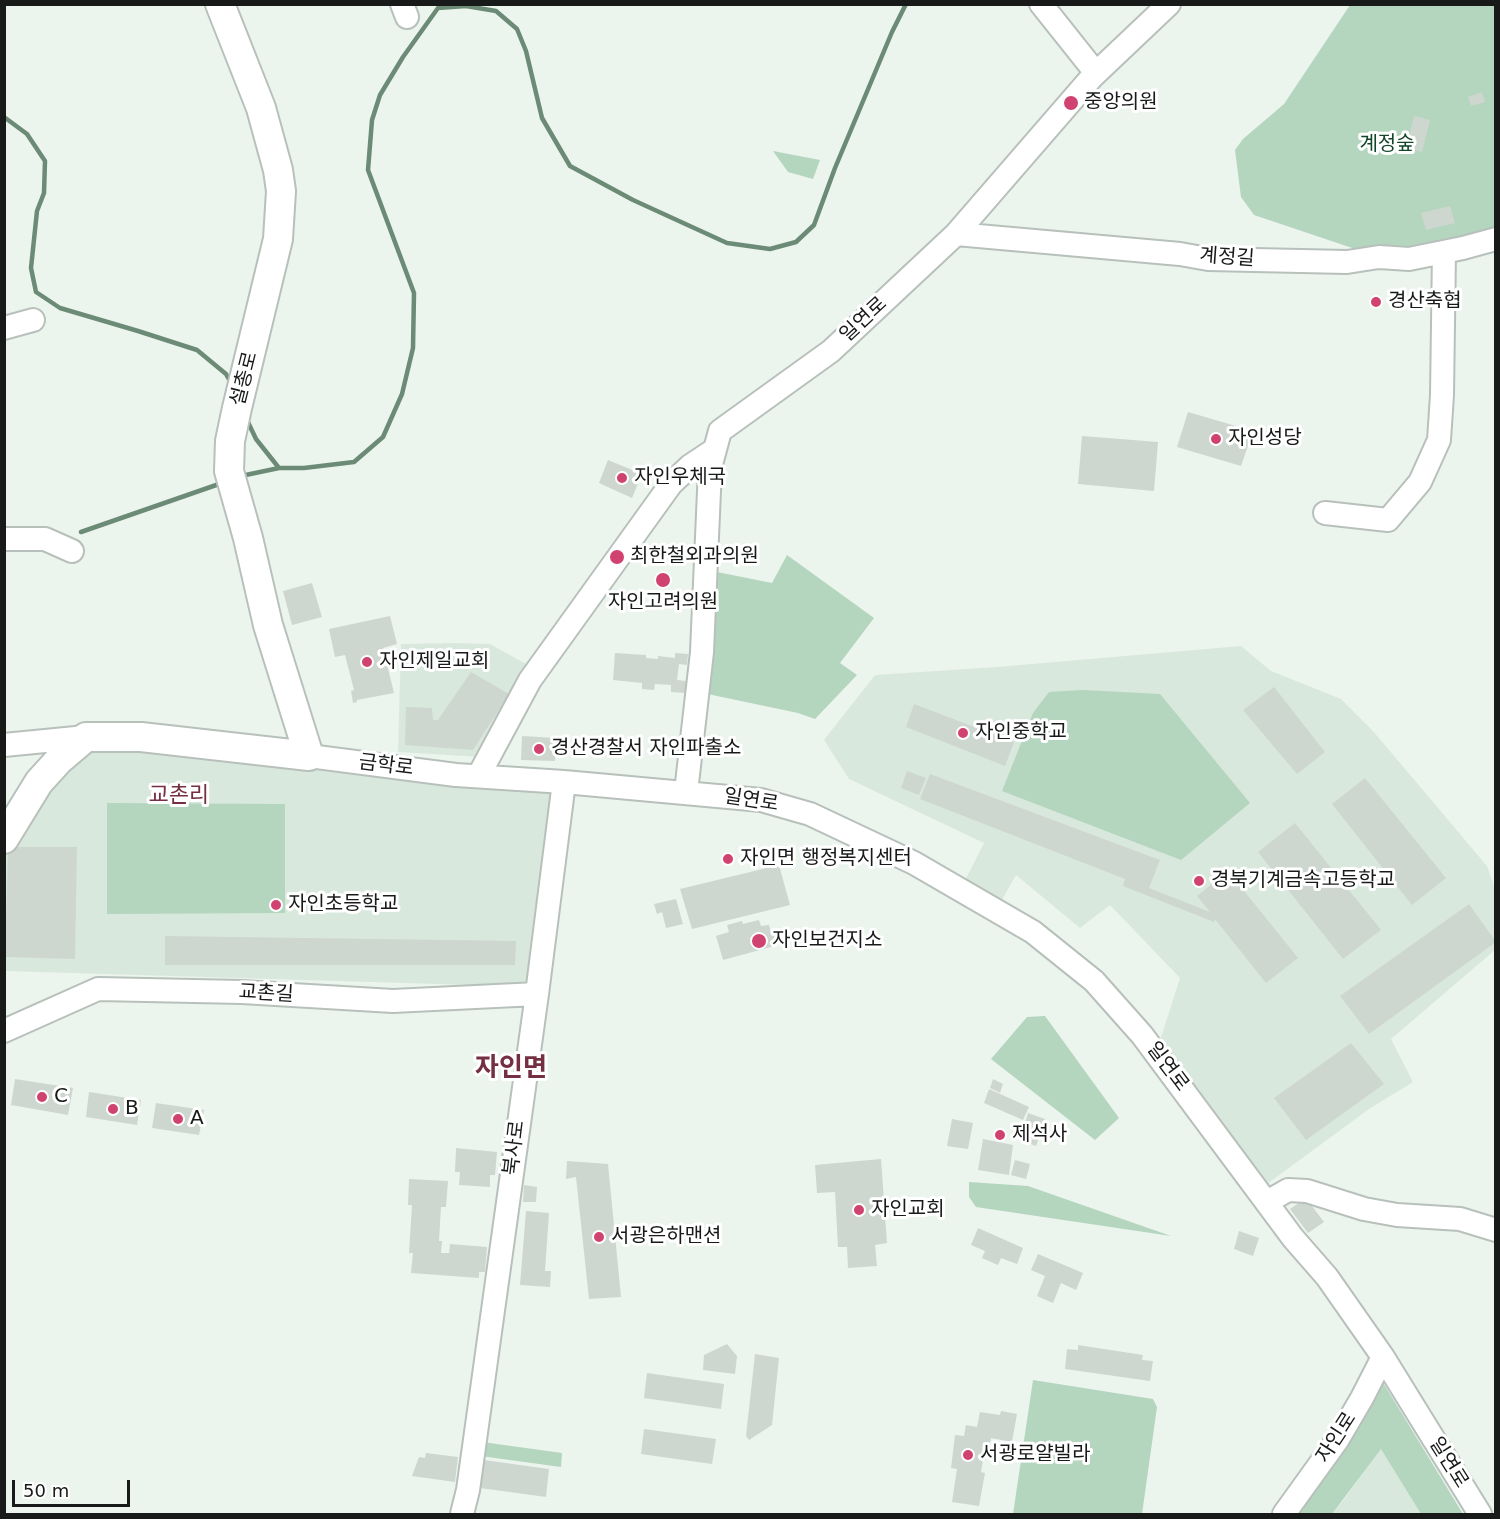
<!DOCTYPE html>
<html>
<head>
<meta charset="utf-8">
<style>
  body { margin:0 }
  #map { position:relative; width:1500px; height:1519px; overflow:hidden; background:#ecf4ee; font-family:"DejaVu Sans",sans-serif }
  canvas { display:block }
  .frame { position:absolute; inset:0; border:6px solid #171a18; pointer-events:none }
  .scale { position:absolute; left:12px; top:1480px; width:118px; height:27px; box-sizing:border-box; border:3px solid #171a18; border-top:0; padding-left:8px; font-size:18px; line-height:21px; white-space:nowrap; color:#171a18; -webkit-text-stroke:4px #fff; paint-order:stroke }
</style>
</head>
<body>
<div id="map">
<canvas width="1500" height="1519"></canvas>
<div class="frame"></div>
<div class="scale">50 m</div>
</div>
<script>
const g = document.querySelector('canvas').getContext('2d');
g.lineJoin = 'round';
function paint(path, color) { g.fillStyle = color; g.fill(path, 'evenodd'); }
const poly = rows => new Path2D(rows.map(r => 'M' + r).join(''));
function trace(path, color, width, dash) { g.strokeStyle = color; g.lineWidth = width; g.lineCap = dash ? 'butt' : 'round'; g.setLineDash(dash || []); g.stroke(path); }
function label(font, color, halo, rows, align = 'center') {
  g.font = font + ' "DejaVu Sans","Noto Sans KR",sans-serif'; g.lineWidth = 6; g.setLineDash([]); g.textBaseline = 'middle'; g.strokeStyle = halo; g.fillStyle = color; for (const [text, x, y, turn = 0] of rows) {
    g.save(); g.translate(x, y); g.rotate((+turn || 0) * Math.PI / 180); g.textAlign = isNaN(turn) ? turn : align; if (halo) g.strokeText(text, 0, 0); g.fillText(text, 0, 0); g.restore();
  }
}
paint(poly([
  [455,643,490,644,537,670,481,757,398,752,401,644],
  [1241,646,1271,671,1341,699,1373,731,1487,866,1495,889,1495,950,1391,1039,1413,1082,1369,1109,1259,1190,1156,1053,1180,978,1110,905,1080,928,1016,875,996,910,960,890,984,843,849,779,824,740,875,675,997,667],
  [86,737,564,782,537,987,5,971,4,839],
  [1381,1448,1421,1514,1332,1514,1345,1498]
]), '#d9e8dd');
paint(poly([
  [1350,5,1495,5,1495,239,1379,257,1254,215,1241,197,1235,150,1243,139,1284,104],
  [773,151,820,160,813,179,788,172],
  [787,555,874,618,840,663,857,675,815,719,798,713,698,692,707,570,772,583],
  [1083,690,1160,694,1250,803,1181,860,1002,791,1033,713,1049,692],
  [107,803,285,804,285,913,107,914],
  [1045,1016,1119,1118,1095,1140,991,1059,1027,1017],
  [969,1182,1028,1186,1171,1236,976,1207,969,1197],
  [1376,1371,1463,1514,1421,1514,1381,1449,1332,1514,1284,1514],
  [1033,1380,1153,1399,1157,1407,1142,1514,1013,1514],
  [475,1441,562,1453,561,1467,473,1455]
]), '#b4d5be');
trace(poly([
  [4,117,27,134,45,161,44,193,37,211,31,268,36,292,60,308,138,331,197,350,226,374,231,383],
  [246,418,256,439,279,468,304,468,354,462,383,437,402,394,413,348,414,293,368,170,372,120,380,95,403,57,438,8,466,6,496,11,517,29,526,51,542,118,570,166,633,200,727,243,770,249,796,242,814,225,835,168,892,32,906,4],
  [241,476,279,468],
  [81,532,222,483]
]), '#6c8b76', 4.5);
paint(poly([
  [1482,92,1485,102,1471,106,1468,97],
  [1414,116,1430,120,1422,152,1406,148],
  [1450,206,1455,223,1426,230,1421,213],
  [1188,412,1253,431,1241,466,1177,447],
  [1082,436,1158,442,1154,491,1078,484],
  [608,460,642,474,632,498,599,483],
  [312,583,322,617,292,625,283,591],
  [390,616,397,644,383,648,394,693,357,700,357,702,353,703,351,691,354,690,345,655,335,657,329,629],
  [615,653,646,655,646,658,658,659,658,656,675,658,675,653,688,654,687,665,679,664,677,680,686,681,685,693,671,692,671,685,655,684,654,690,642,689,642,683,613,680],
  [471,672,509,694,473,750,405,745,406,707,432,708,433,720,438,720],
  [1274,687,1325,752,1297,774,1243,710],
  [914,704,1014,742,1005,766,906,727],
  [522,736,556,738,555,761,521,760],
  [907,771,926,778,919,795,901,788],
  [930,774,1160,860,1149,888,1210,912,1197,896,1228,871,1298,958,1266,983,1215,919,1214,922,1123,886,1125,879,920,799],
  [1365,778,1446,878,1412,905,1332,804],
  [1295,823,1381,930,1343,959,1258,852],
  [8,847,77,847,75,959,5,957],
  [779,865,790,905,692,929,680,889],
  [676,899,683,924,666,928,662,912,657,914,654,904],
  [1469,904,1496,942,1369,1034,1340,996],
  [759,920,761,926,769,925,771,933,778,931,782,944,723,960,716,936,729,932,727,925,742,921,743,924],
  [165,936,516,941,515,965,165,965],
  [1351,1043,1384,1084,1306,1140,1274,1098],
  [15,1079,73,1088,68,1115,11,1105],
  [993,1079,1003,1084,1000,1093,990,1088],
  [989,1089,1029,1107,1023,1120,984,1103],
  [89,1092,141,1100,137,1125,86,1117],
  [156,1103,204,1110,199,1135,152,1128],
  [1028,1113,1045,1119,1036,1146,1020,1140],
  [952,1119,973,1123,968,1149,947,1146],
  [983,1139,1013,1145,1009,1175,978,1170],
  [456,1148,497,1152,495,1175,490,1175,490,1187,459,1185,460,1172,455,1172],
  [881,1159,887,1243,875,1245,877,1266,848,1268,847,1247,838,1247,835,1192,817,1193,815,1165],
  [1015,1160,1030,1164,1026,1179,1011,1175],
  [567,1161,608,1164,621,1297,589,1299,576,1177,566,1179],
  [409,1179,448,1181,446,1207,441,1207,439,1241,442,1241,441,1253,449,1253,450,1244,487,1247,485,1272,479,1272,479,1278,411,1273,413,1253,409,1253,412,1205,408,1205],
  [524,1185,537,1187,536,1202,523,1202],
  [1306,1198,1324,1222,1308,1233,1290,1209],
  [526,1211,549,1213,545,1271,551,1271,550,1287,520,1285],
  [978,1228,1023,1248,1017,1264,1001,1258,998,1265,982,1258,985,1251,971,1245],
  [1239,1231,1259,1238,1253,1256,1234,1249],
  [1038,1254,1083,1273,1076,1290,1061,1283,1053,1303,1037,1296,1045,1276,1031,1270],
  [727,1344,737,1356,735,1374,703,1370,704,1355],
  [1078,1345,1143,1355,1142,1360,1153,1361,1150,1381,1065,1369,1067,1349,1078,1350],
  [755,1354,779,1358,772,1425,749,1440,746,1436],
  [647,1373,724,1384,721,1409,644,1398],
  [1001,1411,1017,1414,1012,1442,991,1438,990,1443,986,1442,981,1472,985,1473,979,1506,952,1502,957,1469,951,1468,955,1435,964,1436,966,1425,977,1427,980,1412,1000,1415],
  [644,1429,716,1439,712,1464,641,1454],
  [426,1453,458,1457,455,1482,412,1476,419,1457,425,1458],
  [484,1460,549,1469,546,1497,480,1488]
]), '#ced6d0');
const minor = poly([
  [402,4,407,17],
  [1041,4,1096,73],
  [956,234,1180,254,1208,259,1347,262,1379,257,1409,259,1463,248,1496,239],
  [4,328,33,320],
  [1325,513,1388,520,1420,482,1439,440,1442,395,1444,252],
  [4,539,45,539,72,551],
  [4,745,86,737],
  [309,756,456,775,564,782,761,800,810,814,914,863,1033,932,1094,981,1142,1035,1293,1238,1327,1277,1383,1357,1480,1514],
  [479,775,530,680,671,484,690,466,714,450],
  [686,792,702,652,710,468,720,431,831,351,956,234,1092,77,1169,4],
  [4,1031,98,989,242,992,393,1001,537,994],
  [1267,1202,1288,1190,1307,1191,1364,1209,1397,1215,1460,1219,1496,1230],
  [462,1514,468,1490,537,994,564,782],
  [1284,1514,1338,1439,1362,1398,1383,1357]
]);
const major = poly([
  [4,839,39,782,59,760,86,737,141,737,309,756,268,625,248,538,229,471,230,441,237,408,278,239,281,191,278,170,261,108,220,4]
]);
trace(minor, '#b8c0bb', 26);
trace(major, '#b8c0bb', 32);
trace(minor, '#fff', 22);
trace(major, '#fff', 28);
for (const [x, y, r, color] of [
  [1071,103,8,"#d04270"],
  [1376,302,6,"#d04270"],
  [1216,439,6,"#d04270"],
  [622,478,6,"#d04270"],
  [617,557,8,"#d04270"],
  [663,580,8,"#d04270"],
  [367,662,6,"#d04270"],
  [963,733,6,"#d04270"],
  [539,749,6,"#d04270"],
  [728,859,6,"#d04270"],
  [1199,881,6,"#d04270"],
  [276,905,6,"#d04270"],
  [759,941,8,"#d04270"],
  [42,1097,6,"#d04270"],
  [113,1109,6,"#d04270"],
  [178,1119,6,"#d04270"],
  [1000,1135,6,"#d04270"],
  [859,1210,6,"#d04270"],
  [599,1237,6,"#d04270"],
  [968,1455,6,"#d04270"]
]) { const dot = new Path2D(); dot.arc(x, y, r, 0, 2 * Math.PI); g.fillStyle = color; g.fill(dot); trace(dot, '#fff', 2); }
label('20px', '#171a18', '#fff', [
  ["중앙의원",1084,103],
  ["경산축협",1388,302],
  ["자인성당",1228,439],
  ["자인우체국",634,478],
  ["최한철외과의원",630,557],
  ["자인고려의원",663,603,"center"],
  ["자인제일교회",379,662],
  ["자인중학교",975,733],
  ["경산경찰서 자인파출소",551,749],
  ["자인면 행정복지센터",740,859],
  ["경북기계금속고등학교",1211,881],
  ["자인초등학교",288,905],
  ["자인보건지소",772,941],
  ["C",54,1097],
  ["B",125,1109],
  ["A",190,1119],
  ["제석사",1012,1135],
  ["자인교회",871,1210],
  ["서광은하맨션",611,1237],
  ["서광로얄빌라",980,1455]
], 'left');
label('20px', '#124629', '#fff', [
  ["계정숲",1387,145]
]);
label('20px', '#171a18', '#fff', [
  ["계정길",1227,258,4],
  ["일연로",864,320,-43],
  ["설총로",245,379,-76],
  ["금학로",386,766,7],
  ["일연로",751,801,9],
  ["교촌길",266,994,3],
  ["일연로",1167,1067,53],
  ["북사로",515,1148,-83],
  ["자인로",1337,1438,-57],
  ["일연로",1448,1463,58]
]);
label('22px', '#752f43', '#fff', [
  ["교촌리",179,796]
]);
label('bold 26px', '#752f43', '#fff', [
  ["자인면",511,1069]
]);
</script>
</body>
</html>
